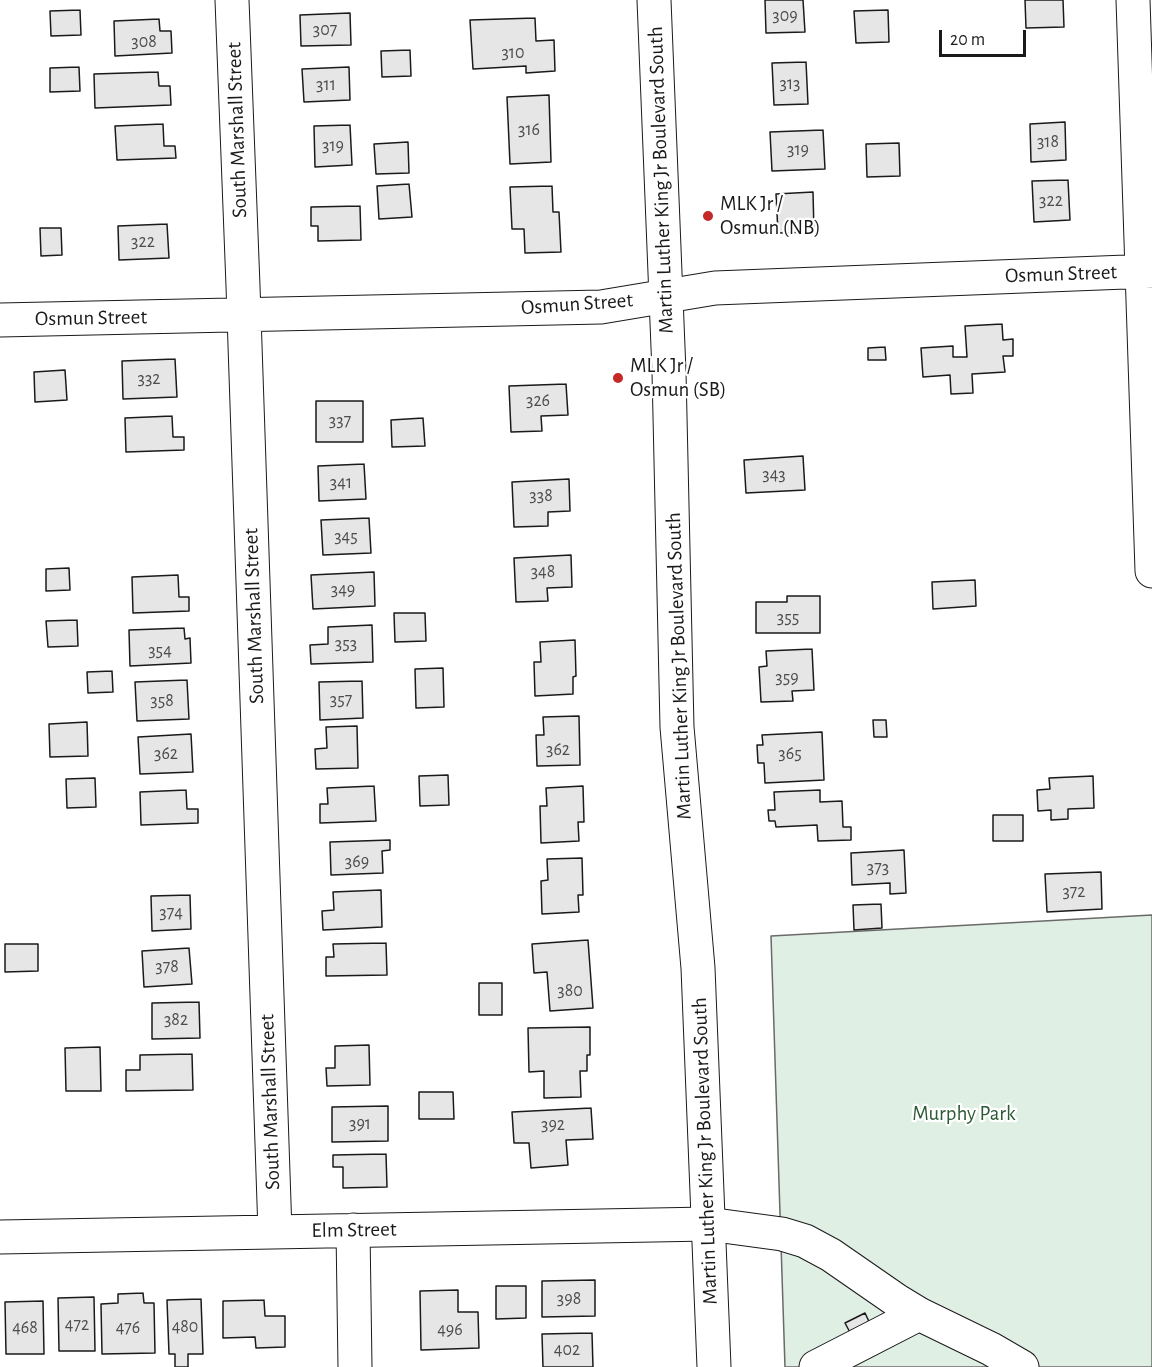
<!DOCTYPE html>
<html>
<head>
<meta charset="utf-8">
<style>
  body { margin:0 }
  #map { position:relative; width:1152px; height:1367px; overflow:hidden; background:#fff; font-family:"Alegreya Sans",sans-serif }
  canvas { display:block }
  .scale { position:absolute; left:939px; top:30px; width:87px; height:27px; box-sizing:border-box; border:3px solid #1a1a1a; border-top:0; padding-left:8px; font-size:18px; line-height:21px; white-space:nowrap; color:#1a1a1a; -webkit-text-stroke:4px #fff; paint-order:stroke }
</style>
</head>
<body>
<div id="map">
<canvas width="1152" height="1367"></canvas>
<div class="scale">20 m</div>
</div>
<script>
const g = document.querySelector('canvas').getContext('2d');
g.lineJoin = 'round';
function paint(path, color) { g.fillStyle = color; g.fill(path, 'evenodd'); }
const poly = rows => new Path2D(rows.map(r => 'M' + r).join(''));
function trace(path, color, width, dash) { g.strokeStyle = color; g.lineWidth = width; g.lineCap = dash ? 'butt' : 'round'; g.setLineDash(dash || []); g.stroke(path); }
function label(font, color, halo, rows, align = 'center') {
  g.font = font + ' "Alegreya Sans",sans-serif'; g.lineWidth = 4.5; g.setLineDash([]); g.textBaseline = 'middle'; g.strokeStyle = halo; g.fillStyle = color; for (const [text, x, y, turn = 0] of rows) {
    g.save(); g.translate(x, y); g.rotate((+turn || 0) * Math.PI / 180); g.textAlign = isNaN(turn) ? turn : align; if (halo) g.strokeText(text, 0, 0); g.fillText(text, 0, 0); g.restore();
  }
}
const green = poly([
  [1152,915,1152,1367,785,1367,771,936,1152,915]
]);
paint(green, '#e0efe3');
trace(green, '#6a6a6a', 1.5);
const building = poly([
  [765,0,803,0,805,32,766,33,765,0],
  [1025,0,1063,0,1064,27,1026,28,1025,0],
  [80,10,81,35,51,36,50,11,80,10],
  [888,10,889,42,856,43,854,11,888,10],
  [350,13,351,45,301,46,300,15,350,13],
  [535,18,536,41,554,40,555,71,526,73,526,66,473,69,470,20,535,18],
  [159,19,160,31,171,31,172,53,115,56,114,21,159,19],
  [410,50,411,76,382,77,381,51,410,50],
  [806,62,808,104,774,105,772,63,806,62],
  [79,67,80,91,50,92,50,68,79,67],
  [349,67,350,100,304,102,302,69,349,67],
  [158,72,159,86,170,86,171,105,95,108,94,74,158,72],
  [549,95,551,162,510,164,507,97,549,95],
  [1065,122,1066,160,1031,162,1030,124,1065,122],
  [163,124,164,146,175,146,176,158,117,160,115,126,163,124],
  [350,125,352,165,315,167,314,126,350,125],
  [823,130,825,169,772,171,770,132,823,130],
  [408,142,409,173,376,174,374,144,408,142],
  [899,143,900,176,867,177,866,144,899,143],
  [1068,180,1070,220,1034,222,1032,181,1068,180],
  [409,184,412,217,379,219,377,186,409,184],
  [552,186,553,212,559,212,561,252,525,253,524,229,512,229,510,187,552,186],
  [813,192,814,232,778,233,776,194,813,192],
  [360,206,361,240,318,241,318,226,311,226,311,207,360,206],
  [167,224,169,258,119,260,118,226,167,224],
  [40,228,61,228,62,255,41,256,40,228],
  [1002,324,1003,340,1013,339,1013,356,1003,356,1005,372,972,374,973,393,951,394,950,375,923,377,921,348,953,346,953,357,967,357,965,326,1002,324],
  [885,347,886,360,868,360,868,348,885,347],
  [175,359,177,397,123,399,122,361,175,359],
  [65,370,67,400,35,402,34,372,65,370],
  [566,384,568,415,541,416,542,431,511,432,509,386,566,384],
  [316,401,363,401,363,442,316,442,316,401],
  [172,416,173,437,184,437,184,450,126,452,125,418,172,416],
  [423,418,425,446,392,447,391,420,423,418],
  [803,456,805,490,746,493,744,460,803,456],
  [364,464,366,499,319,501,318,466,364,464],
  [569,479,570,511,548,512,548,526,514,527,512,482,569,479],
  [369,518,371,553,323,555,321,520,369,518],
  [571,555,572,587,547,588,548,601,516,602,514,558,571,555],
  [69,568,70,590,46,591,46,569,69,568],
  [374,572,375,606,313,609,311,575,374,572],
  [178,575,179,597,189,597,189,611,133,613,132,577,178,575],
  [975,580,976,606,933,609,932,582,975,580],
  [787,596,820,596,820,633,756,633,756,602,787,602,787,596],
  [394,613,425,613,426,641,395,642,394,613],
  [77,620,78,646,48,647,46,621,77,620],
  [372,625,373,662,311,664,310,645,328,644,328,627,372,625],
  [184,628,185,639,190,638,191,663,130,666,129,630,184,628],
  [575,640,576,676,573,677,573,694,535,696,534,662,541,662,540,642,575,640],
  [812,649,814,690,792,691,793,701,761,702,759,667,767,666,766,651,812,649],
  [443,668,444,707,416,708,415,669,443,668],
  [112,671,113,692,88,693,87,672,112,671],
  [187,680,189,719,137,721,135,682,187,680],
  [362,681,363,718,320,720,319,682,362,681],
  [579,716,580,765,537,766,536,735,544,735,543,717,579,716],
  [873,720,886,720,887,737,874,737,873,720],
  [87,722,88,756,50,757,49,724,87,722],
  [357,726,358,768,316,769,315,749,327,748,326,727,357,726],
  [822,732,824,780,765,783,764,763,758,763,757,745,763,745,762,735,822,732],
  [191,734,193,772,140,774,138,737,191,734],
  [448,775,449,805,420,806,419,776,448,775],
  [1093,776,1094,808,1068,809,1068,819,1051,820,1051,810,1038,811,1037,790,1050,789,1049,778,1093,776],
  [95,778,96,807,67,808,66,779,95,778],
  [374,786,376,821,320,823,320,804,328,804,327,788,374,786],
  [583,786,584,822,578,822,579,841,541,843,540,806,547,806,546,788,583,786],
  [186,790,187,809,198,809,198,823,141,825,140,792,186,790],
  [820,790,820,802,842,801,843,827,851,827,851,840,818,841,817,825,776,827,775,821,769,821,768,810,775,810,774,792,820,790],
  [993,815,1023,815,1023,841,993,841,993,815],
  [390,840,390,850,382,851,383,873,331,875,330,842,390,840],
  [904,850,906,893,890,894,890,883,852,885,851,853,904,850],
  [582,858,583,895,578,895,579,912,542,914,541,881,548,880,547,859,582,858],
  [1101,872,1102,909,1047,912,1045,874,1101,872],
  [381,890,382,927,323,930,322,911,334,910,333,892,381,890],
  [190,895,191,929,152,931,151,896,190,895],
  [881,904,882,928,854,930,853,905,881,904],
  [588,940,593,1008,550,1011,547,972,534,973,532,944,588,940],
  [386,943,387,975,326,976,326,957,334,957,333,944,386,943],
  [5,944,38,944,38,971,5,972,5,944],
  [189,948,192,984,144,987,142,951,189,948],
  [479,983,502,983,502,1015,479,1015,479,983],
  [199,1002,200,1038,152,1039,152,1003,199,1002],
  [590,1027,590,1055,587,1055,587,1071,580,1071,581,1097,544,1098,544,1071,529,1072,528,1028,590,1027],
  [369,1045,370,1085,327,1086,326,1068,335,1068,335,1046,369,1045],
  [100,1047,101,1091,66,1091,65,1048,100,1047],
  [192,1054,193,1090,126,1091,126,1070,140,1070,140,1055,192,1054],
  [419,1092,453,1092,454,1119,419,1119,419,1092],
  [388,1106,388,1141,332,1142,332,1107,388,1106],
  [591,1108,593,1139,566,1140,568,1165,531,1168,529,1143,514,1143,512,1112,591,1108],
  [386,1154,387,1187,343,1188,343,1167,333,1167,333,1155,386,1154],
  [595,1280,595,1316,542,1317,542,1281,595,1280],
  [496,1286,526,1286,526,1318,496,1319,496,1286],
  [458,1290,458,1312,478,1312,479,1348,421,1350,420,1291,458,1290],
  [143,1293,144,1303,154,1303,155,1353,102,1354,101,1304,118,1303,118,1294,143,1293],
  [94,1297,95,1351,59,1351,58,1298,94,1297],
  [201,1299,203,1354,188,1354,188,1367,175,1367,175,1354,169,1354,167,1300,201,1299],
  [264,1300,265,1316,285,1316,285,1347,256,1348,255,1337,223,1338,223,1301,264,1300],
  [43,1301,44,1354,6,1354,5,1302,43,1301],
  [865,1313,872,1328,853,1338,845,1323,865,1313],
  [592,1333,593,1367,543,1367,542,1334,592,1333]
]);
paint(building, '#e6e6e6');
trace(building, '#1a1a1a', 1.5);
const minor = poly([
  [232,0,243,286,275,1232],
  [1133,0,1152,571],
  [0,320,601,307,715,288,1152,271],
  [353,1230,355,1367],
  [0,1237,708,1224,782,1234,805,1241,831,1255,896,1300,919,1314,991,1349,1022,1367],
  [816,1367,919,1314]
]);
const major = poly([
  [654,0,669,372,677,727,698,968,714,1367]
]);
trace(minor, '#1a1a1a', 35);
trace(major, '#1a1a1a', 35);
trace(minor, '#fff', 33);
trace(major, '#fff', 33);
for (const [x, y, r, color] of [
  [708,216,6,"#c62828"],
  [618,378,6,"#c62828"]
]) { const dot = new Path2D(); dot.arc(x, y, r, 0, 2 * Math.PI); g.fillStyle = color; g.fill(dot); trace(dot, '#fff', 2); }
label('18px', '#4d4d4d', null, [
  ["309",785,16],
  ["307",325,30],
  ["308",144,42],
  ["310",513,53],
  ["313",790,84],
  ["311",326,85],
  ["316",529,130],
  ["318",1048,142],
  ["319",333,146],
  ["319",798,150],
  ["322",1051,201],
  ["322",143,242],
  ["332",149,379],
  ["326",538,401],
  ["337",340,421],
  ["343",774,475],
  ["341",341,483],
  ["338",541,496],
  ["345",346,537],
  ["348",543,572],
  ["349",343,590],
  ["355",788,618],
  ["353",346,644],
  ["354",160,651],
  ["359",787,678],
  ["357",341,700],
  ["358",162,701],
  ["362",558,750],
  ["362",166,754],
  ["365",790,754],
  ["369",357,862],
  ["373",878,868],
  ["372",1074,892],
  ["374",171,913],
  ["378",167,967],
  ["380",570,991],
  ["382",176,1020],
  ["391",360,1124],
  ["392",553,1125],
  ["398",569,1299],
  ["472",77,1325],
  ["480",185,1327],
  ["468",25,1328],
  ["476",128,1328],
  ["496",450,1330],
  ["402",567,1350]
]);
label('21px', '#1a1a1a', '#fff', [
  ["South Marshall Street",237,130,-92],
  ["Martin Luther King Jr Boulevard South",661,180,-92],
  ["Osmun Street",1061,274,-2],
  ["Osmun Street",577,304,-4],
  ["Osmun Street",91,318,-1],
  ["South Marshall Street",254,616,-92],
  ["Martin Luther King Jr Boulevard South",679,666,-92],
  ["South Marshall Street",270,1102,-92],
  ["Martin Luther King Jr Boulevard South",705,1151,-92],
  ["Elm Street",354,1230,-1]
]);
label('21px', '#1a1a1a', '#fff', [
  ["MLK Jr /",720,204],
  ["Osmun (NB)",720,228],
  ["MLK Jr /",630,366],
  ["Osmun (SB)",630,390]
], 'left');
label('21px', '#2b5a34', '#fff', [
  ["Murphy Park",964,1114]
]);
</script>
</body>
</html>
